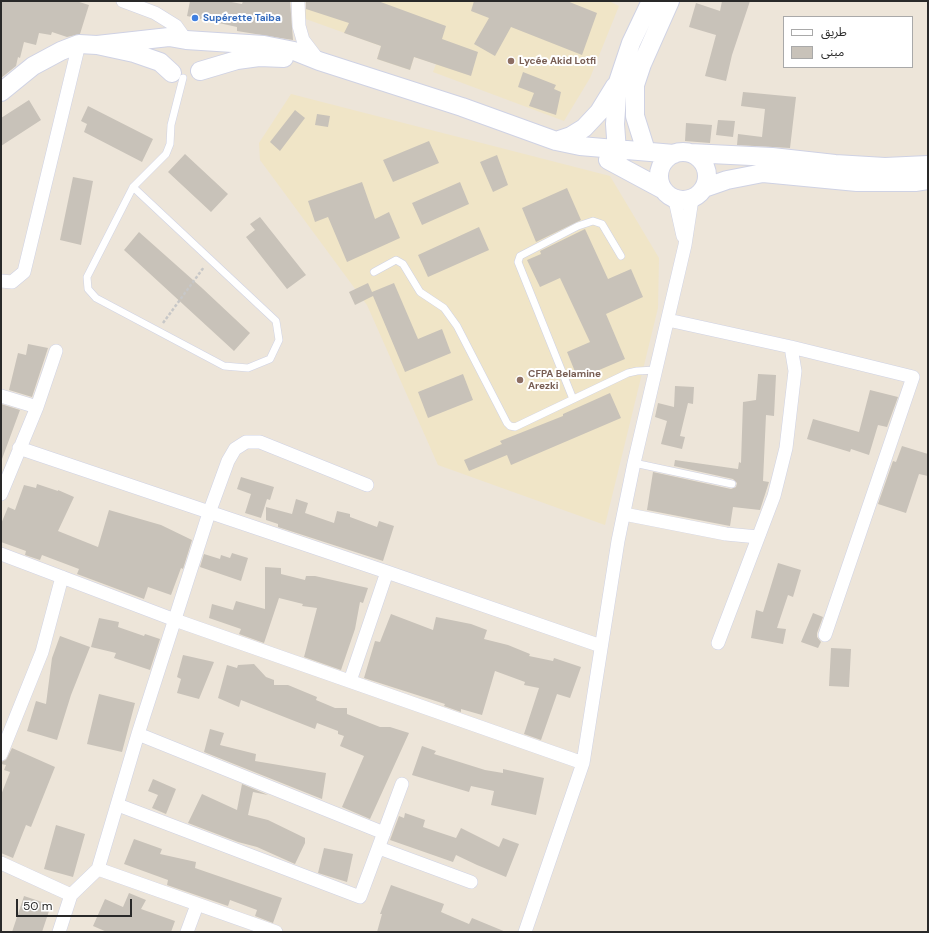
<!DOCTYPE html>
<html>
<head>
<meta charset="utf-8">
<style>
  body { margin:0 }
  #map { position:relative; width:929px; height:933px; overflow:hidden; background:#ede5d9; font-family:"DM Sans","Noto Sans Arabic",sans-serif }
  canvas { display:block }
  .frame { position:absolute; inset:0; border:2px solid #292929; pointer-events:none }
  .legend { position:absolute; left:783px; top:16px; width:130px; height:52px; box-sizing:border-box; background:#fff; border:1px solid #a9a9a9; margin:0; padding:5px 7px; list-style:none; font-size:12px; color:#292929 }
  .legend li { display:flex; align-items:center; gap:8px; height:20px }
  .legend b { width:20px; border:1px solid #a9a9a9 }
  .scale { position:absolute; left:16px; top:899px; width:116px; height:18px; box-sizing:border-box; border:2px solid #292929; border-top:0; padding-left:5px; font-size:12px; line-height:14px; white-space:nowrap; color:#292929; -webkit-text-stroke:3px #fff; paint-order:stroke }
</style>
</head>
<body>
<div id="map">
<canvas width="929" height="933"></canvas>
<div class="frame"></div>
<ul class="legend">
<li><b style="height:5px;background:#fff"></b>طريق</li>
<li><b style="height:11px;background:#c8c2b9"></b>مبنى</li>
</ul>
<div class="scale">50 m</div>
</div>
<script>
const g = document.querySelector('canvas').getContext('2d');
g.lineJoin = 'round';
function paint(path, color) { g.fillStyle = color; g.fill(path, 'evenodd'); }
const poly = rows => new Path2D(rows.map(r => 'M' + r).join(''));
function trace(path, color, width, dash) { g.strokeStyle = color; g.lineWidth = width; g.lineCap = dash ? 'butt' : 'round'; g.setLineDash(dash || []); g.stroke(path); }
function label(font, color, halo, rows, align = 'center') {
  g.font = font + ' "DM Sans",sans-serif'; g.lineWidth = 4; g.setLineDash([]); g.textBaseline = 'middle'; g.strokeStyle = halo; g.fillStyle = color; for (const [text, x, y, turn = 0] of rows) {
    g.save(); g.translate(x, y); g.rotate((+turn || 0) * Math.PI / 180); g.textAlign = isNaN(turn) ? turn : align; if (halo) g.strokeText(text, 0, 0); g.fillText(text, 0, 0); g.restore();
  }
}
paint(poly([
  [308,1,609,1,619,6,590,78,564,121,433,72,436,64,414,57,410,70,377,59,381,46,303,18],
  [291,94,610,176,659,258,658,308,605,525,438,465,367,305,260,160,259,143]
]), '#f0e5c7');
paint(poly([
  [1,1,76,1,89,5,80,34,67,37,52,32,51,35,39,33,36,45,24,42,20,58,18,57,16,66,1,78],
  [190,1,226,1,242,4,243,1,290,1,293,40,237,31,237,27,187,16],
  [306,1,378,1,446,26,442,39,478,52,471,76,414,57,410,70,377,59,381,46,344,33,349,23,306,9],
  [474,1,567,1,597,13,582,55,511,27,495,56,474,44,489,18,471,11],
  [722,1,750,1,732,55,726,81,705,76,716,35,689,27,696,3,720,11],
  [523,72,556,85,554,89,561,92,556,115,529,106,534,93,518,87],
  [743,92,796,97,790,148,737,145,738,134,762,137,765,109,741,106],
  [29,100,41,120,1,146,1,118],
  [88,106,153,139,142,162,84,132,87,124,81,121],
  [295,110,305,118,280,151,270,142],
  [317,114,330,116,328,127,315,125],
  [718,120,735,121,733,137,716,135],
  [686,123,712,125,710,143,685,141],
  [429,141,439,163,393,182,383,160],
  [185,154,228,194,211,212,168,172],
  [497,155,508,185,493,192,480,162],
  [73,177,93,181,81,245,60,240],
  [362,182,375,219,389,212,400,238,347,262,328,217,315,222,308,201],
  [460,182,469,204,422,225,412,203],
  [567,188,581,220,536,242,522,208],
  [260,217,306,275,287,289,246,237,255,230,250,224],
  [479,227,489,250,428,277,418,255],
  [585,229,608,279,631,269,643,297,606,314,625,359,578,379,567,352,590,342,560,278,540,287,527,260,541,254,540,251],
  [139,232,202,288,250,333,234,351,124,250],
  [368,283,372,292,394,283,418,339,442,329,451,353,405,372,373,296,355,305,349,292],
  [28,344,48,348,32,397,9,390,18,353,26,355],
  [463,374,473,400,428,418,418,392],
  [758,374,776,375,774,416,766,415,763,481,769,482,760,510,733,507,730,526,647,510,653,472,731,489,736,487,737,483,733,479,674,466,675,460,738,469,739,462,741,463,743,402,756,400],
  [675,386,694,387,693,404,688,403,680,436,685,437,682,449,661,444,667,421,655,417,658,403,674,407],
  [870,390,898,397,887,427,878,425,869,455,851,449,850,452,807,439,813,419,859,432],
  [610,393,621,418,511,465,507,455,469,471,464,460,502,444,500,441,563,416,563,414],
  [1,404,20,410,2,459,1,459],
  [902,446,928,454,928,476,919,474,906,513,878,504,893,461,896,462],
  [241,477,274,487,270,500,267,499,261,518,245,513,251,494,237,489],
  [37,484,58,491,58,490,74,497,58,531,98,547,109,510,161,525,192,540,183,569,181,568,171,595,148,587,144,599,77,574,79,569,42,555,40,560,25,555,26,551,1,542,1,524,8,507,15,510,24,485,36,488],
  [296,499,308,503,305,513,334,523,337,511,350,514,350,517,377,527,379,521,394,526,383,561,278,527,278,524,266,520,266,507,292,514],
  [232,553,248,558,241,581,200,567,204,554,220,559,221,555,230,558],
  [778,563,801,570,793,597,788,595,777,628,786,629,783,644,751,638,756,610,763,612],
  [265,567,281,568,281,574,305,580,306,576,315,576,368,588,363,603,360,602,355,629,341,670,304,657,317,608,302,606,303,604,279,598,264,643,239,634,241,629,209,618,212,604,233,610,236,601,265,609],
  [813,613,823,617,817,633,817,637,821,642,818,648,801,642],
  [391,614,433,630,436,617,471,624,487,630,484,639,508,645,530,654,529,656,553,661,554,658,581,667,570,698,557,694,541,740,524,734,539,688,524,685,525,682,495,671,482,715,461,709,461,712,444,706,445,704,364,678,375,641,380,642],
  [99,618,119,622,118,627,144,636,145,634,160,639,150,670,114,658,116,653,91,647],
  [60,636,90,647,71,695,57,740,27,731,36,701,46,704,52,658],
  [831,648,851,649,849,687,829,686],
  [183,655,214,662,199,699,177,693,181,679,177,677],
  [254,664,266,677,274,680,274,685,288,685,317,697,316,700,335,708,347,708,347,714,380,727,390,727,409,733,370,819,342,807,364,756,340,746,344,736,338,734,338,731,317,723,315,729,241,700,239,707,218,698,227,665,237,668,238,665],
  [99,694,135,703,122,752,87,744],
  [210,729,224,733,220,745,256,754,255,761,326,773,322,799,204,752],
  [422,746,436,751,434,754,485,770,503,773,503,769,544,778,536,815,491,805,494,791,471,786,469,792,412,775],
  [12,748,55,767,31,827,26,825,13,858,1,853,1,795,10,772,4,770,6,765,1,764,1,762,6,760],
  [153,779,176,789,166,814,152,808,158,795,148,791],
  [242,784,268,795,253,792,248,815,268,820,305,838,305,843,295,864,257,847,238,842,188,823,202,794,237,810],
  [405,813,425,820,423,827,456,838,461,828,499,847,503,838,519,844,506,877,477,865,456,855,453,862,390,840,399,816,404,818],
  [56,825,85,834,73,877,44,869],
  [134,839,162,849,160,854,196,862,195,868,282,898,273,923,255,916,257,910,230,900,228,906,167,885,168,880,124,864],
  [324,848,353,854,347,882,318,873],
  [391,885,444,904,441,912,469,924,472,918,506,932,377,932,382,914,380,914],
  [129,893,146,900,141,909,175,921,171,932,107,932,93,926,105,899,123,907],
  [24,896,51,905,42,932,12,932]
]), '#c8c2b9');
const lane = poly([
  [133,187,276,321,279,340,270,359,248,368,224,366,96,298,88,289,87,277,133,187],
  [133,187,166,154,170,144,171,125,183,78],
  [374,272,396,260,403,264,420,292,444,308,457,326,507,423,510,426,515,427,628,373,637,371,656,370],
  [573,399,518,262,520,256,578,226,593,221,602,224,621,256],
  [634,463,732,484]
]);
const street = poly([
  [123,1,155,13,176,26,186,40],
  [298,1,299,26,303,40,319,61],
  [675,200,683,236],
  [1,281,12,282,24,272,79,44],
  [668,320,791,347,913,377,825,635],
  [1,396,37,407],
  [19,448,387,572,601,646],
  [1,494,37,407,56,351],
  [624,514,726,534,758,537],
  [1,554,175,620,583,763],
  [718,643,774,496,786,448,795,371,791,347],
  [350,681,387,572],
  [138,734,384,833],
  [1,754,42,652,62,577],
  [118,805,360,897,402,784],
  [379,848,471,882],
  [1,863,71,895,98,869,138,734,209,513,228,461,235,449,246,442,260,442,367,485],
  [98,869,276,932],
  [59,932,71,895],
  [187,932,197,905],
  [525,932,583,763,618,541,634,463,685,245,692,199]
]);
const secondary = poly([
  [97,45,169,37,186,40,264,45,294,51,319,61,462,107,556,141,580,146,674,154],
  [200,71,237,60,259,57,284,58],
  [1,92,33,66,61,51,79,44,97,45,134,53,160,62,172,73],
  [556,141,571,136,584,128,599,112,615,86],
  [646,151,635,116,635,85,642,64,670,1],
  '659 176a24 24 0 1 1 48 0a24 24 0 1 1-48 0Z',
  [690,153,772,157,835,164,885,167,928,165],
  [608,160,662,189],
  [618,165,615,124,618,82,631,43,651,1],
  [704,188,727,180,763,173,857,182,915,182,928,180]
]);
trace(lane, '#cfd2e4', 8);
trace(street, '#cfd2e4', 14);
trace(secondary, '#cfd2e4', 20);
trace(poly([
  [163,323,204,267]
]), '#c7c7c7', 2.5, [3, 2]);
trace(lane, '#fff', 7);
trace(street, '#fff', 13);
trace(secondary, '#fff', 18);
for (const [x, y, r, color] of [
  [195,18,4,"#3f7fe0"],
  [511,61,4,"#8d6e63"],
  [520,380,4,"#8d6e63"]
]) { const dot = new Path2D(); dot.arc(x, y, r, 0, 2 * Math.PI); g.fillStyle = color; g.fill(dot); trace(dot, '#fff', 1.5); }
label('bold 10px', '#366cbe', '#fff', [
  ["Supérette Taiba",203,18]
], 'left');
label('bold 10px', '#785e54', '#fff', [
  ["Lycée Akid Lotfi",519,61],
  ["CFPA Belamine",528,374],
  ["Arezki",528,386]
], 'left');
</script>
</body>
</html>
